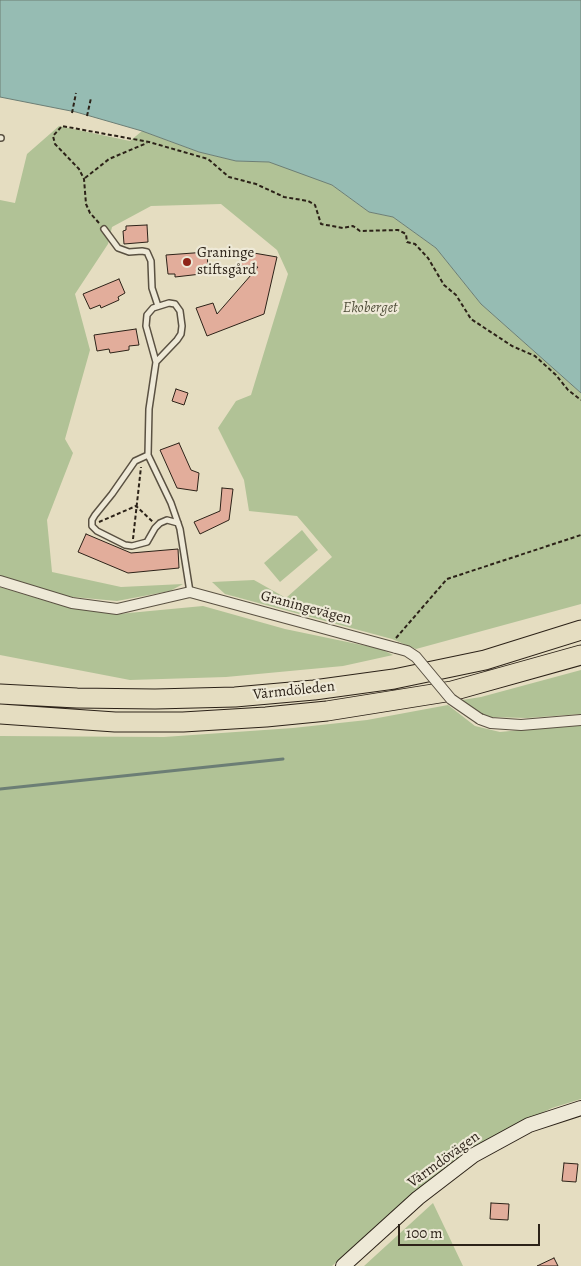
<!DOCTYPE html>
<html>
<head>
<meta charset="utf-8">
<style>
  body { margin:0 }
  #map { position:relative; width:581px; height:1266px; overflow:hidden; background:#e5ddc1; font-family:Alegreya,serif }
  canvas { display:block }
  .scale { position:absolute; left:398px; top:1224px; width:142px; height:22px; box-sizing:border-box; border:2px solid #2c2218; border-top:0; padding-left:6px; font-size:15px; line-height:18px; white-space:nowrap; color:#2c2218; -webkit-text-stroke:4px #eee9d7; paint-order:stroke }
</style>
</head>
<body>
<div id="map">
<canvas width="581" height="1266"></canvas>
<div class="scale">100 m</div>
</div>
<script>
const g = document.querySelector('canvas').getContext('2d');
g.lineJoin = 'round';
function paint(path, color) { g.fillStyle = color; g.fill(path, 'evenodd'); }
const poly = rows => new Path2D(rows.map(r => 'M' + r).join(''));
function trace(path, color, width, dash) { g.strokeStyle = color; g.lineWidth = width; g.lineCap = dash ? 'butt' : 'round'; g.setLineDash(dash || []); g.stroke(path); }
function label(font, color, halo, rows, align = 'center') {
  g.font = font + ' Alegreya,serif'; g.lineWidth = 4.5; g.setLineDash([]); g.textBaseline = 'middle'; g.strokeStyle = halo; g.fillStyle = color; for (const [text, x, y, turn = 0] of rows) {
    g.save(); g.translate(x, y); g.rotate((+turn || 0) * Math.PI / 180); g.textAlign = isNaN(turn) ? turn : align; if (halo) g.strokeText(text, 0, 0); g.fillText(text, 0, 0); g.restore();
  }
}
paint(poly([
  [59,126,130,141,142,131,199,152,236,161,269,162,294,170,332,185,369,212,393,217,436,248,481,304,581,393,581,604,416,649,392,639,225,594,212,582,254,580,286,598,332,557,297,516,249,511,244,480,218,428,236,401,251,395,288,274,277,250,221,204,151,206,112,227,108,244,75,294,90,350,65,439,73,453,47,520,52,572,121,587,183,584,170,591,117,601,62,596,0,577,0,200,15,203,27,154],
  [302,530,318,550,280,582,264,563],
  [0,587,70,608,118,614,203,606,285,629,381,649,393,655,343,666,226,677,130,680,0,655],
  [581,670,581,714,527,718,489,717,473,710,462,700,481,697],
  [448,705,475,726,500,732,581,724,581,1099,552,1108,509,1129,404,1203,332,1266,0,1266,0,736,164,737,293,728,367,720],
  [433,1203,463,1266,364,1266]
]), '#b1c296');
const water = poly([
  [0,0,581,0,581,393,481,304,436,248,393,217,369,212,332,185,269,162,236,161,199,152,142,131,76,112,0,97,0,0]
]);
paint(water, '#96bcb3');
trace(water, '#6c7e75', 1);
trace(poly([
  [0,789,283,759]
]), '#6c7e75', 3);
const building = poly([
  [147,225,148,242,124,244,123,231,126,230,126,226,147,225],
  [242,251,277,257,264,314,207,336,196,308,213,303,217,314,258,267,240,266,242,251],
  [207,252,208,269,201,270,201,274,175,277,175,274,168,274,166,255,207,252],
  [119,279,125,293,118,297,119,300,101,308,100,305,90,309,83,294,119,279],
  [136,329,139,345,129,346,129,350,110,353,109,349,97,351,94,335,136,329],
  [176,389,188,393,184,405,172,401,176,389],
  [179,443,191,470,199,473,197,491,177,488,160,450,179,443],
  [222,488,233,489,229,520,200,534,194,522,220,511,222,488],
  [86,534,131,553,178,549,179,568,128,573,78,552,86,534],
  [564,1163,578,1164,576,1182,562,1181,564,1163],
  [491,1203,509,1204,508,1220,490,1219,491,1203],
  [554,1258,558,1266,537,1266,554,1258]
]);
paint(building, '#e2ad9b');
trace(building, '#2c2218', 1);
const lane = poly([
  [0,138,1,138],
  [104,229,118,248,129,252,142,251,147,252,151,261,152,288,158,306],
  [156,362,177,340,181,334,182,326,180,311,175,304,169,303,153,308,147,315,146,326,156,362,149,409,148,455,171,503,180,529,190,592],
  [148,455,135,461,112,494,95,515,92,520,92,526,97,531,125,545,132,546,147,542,155,528,160,523,167,520,178,523]
]);
const street = poly([
  [0,581,72,603,117,609,190,592,396,648],
  [480,719,491,723,521,725,581,720]
]);
const secondary = poly([
  [343,1266,418,1198,474,1155,529,1125,581,1108]
]);
const highway = poly([
  [0,694,77,698,155,699,235,697,314,690,394,679,485,660,581,630],
  [0,714,115,722,183,722,266,717,327,711,452,691,581,655]
]);
trace(lane, '#5a5142', 8);
trace(street, '#5a5142', 12);
trace(secondary, '#2c2218', 16);
trace(highway, '#2c2218', 21);
trace(poly([
  [72,113,76,93],
  [87,116,91,98],
  [85,178,109,159,147,143],
  [99,223,90,213,86,204,84,179,79,169,55,144,53,136,62,126,149,142,208,159,229,177,256,184,284,197,308,201,315,205,321,224,343,228,353,226,360,231,398,230,406,234,407,242,415,244,428,258,444,285,456,295,471,319,512,346,535,356,556,375,568,390,581,400],
  [99,522,136,506,153,522],
  [133,539,141,467],
  [396,638,447,579,581,535]
]), '#2c2218', 2, [4, 2.5]);
trace(lane, '#eee9d7', 5);
trace(street, '#eee9d7', 10);
trace(secondary, '#eee9d7', 14);
trace(highway, '#e5ddc1', 19);
const streetBridge = poly([
  [396,648,407,651,416,657,451,699,480,719]
]);
trace(streetBridge, '#5a5142', 12, []);
trace(streetBridge, '#eee9d7', 10);
for (const [x, y, r, color] of [
  [187,262,5,"#8f2418"]
]) { const dot = new Path2D(); dot.arc(x, y, r, 0, 2 * Math.PI); g.fillStyle = color; g.fill(dot); trace(dot, '#eee9d7', 2); }
label('15px', '#2c2218', '#eee9d7', [
  ["Graninge",197,253],
  ["stiftsgård",197,270]
], 'left');
label('italic 15px', '#54523e', '#eee9d7', [
  ["Ekoberget",370,308]
]);
label('15px', '#2c2218', '#eee9d7', [
  ["Graningevägen",306,608,15],
  ["Värmdöleden",294,691,-6],
  ["Värmdövägen",444,1160,-36]
]);
</script>
</body>
</html>
